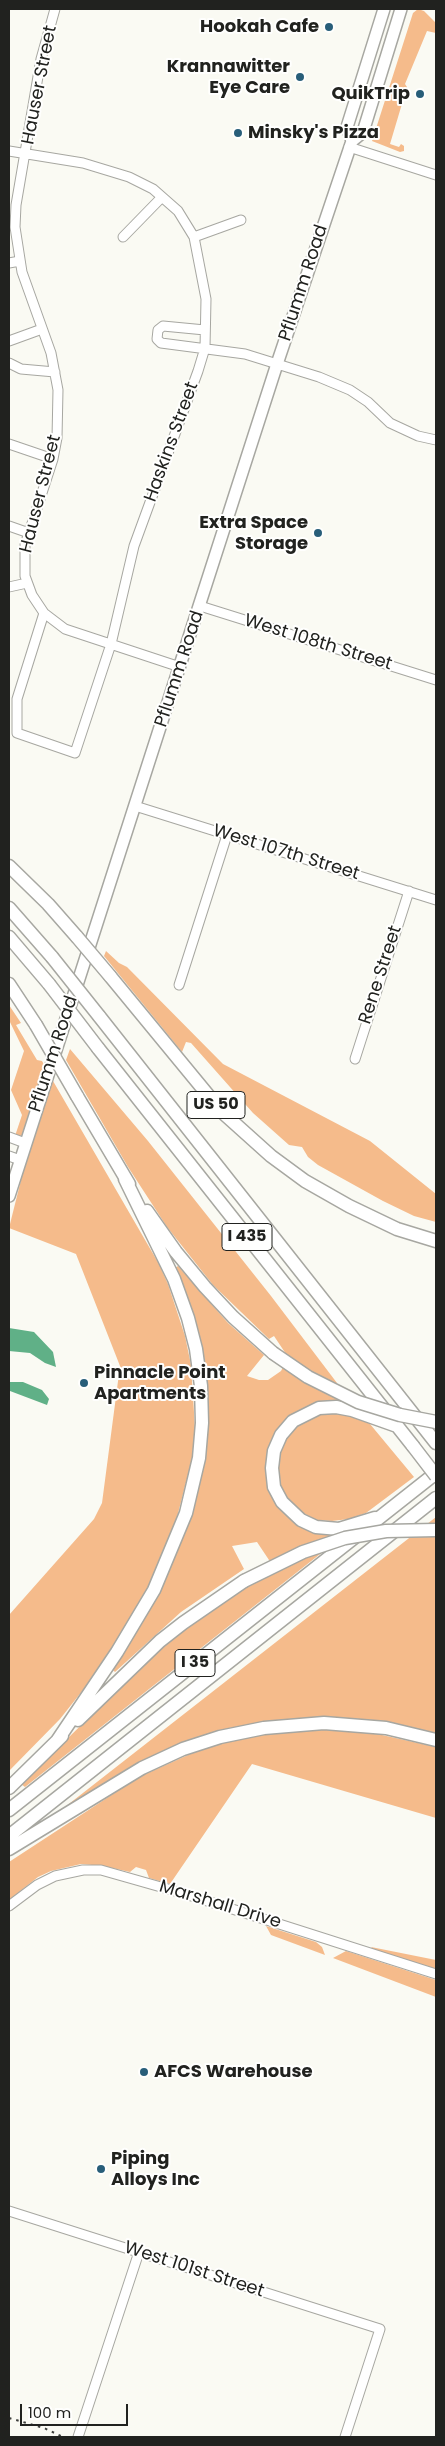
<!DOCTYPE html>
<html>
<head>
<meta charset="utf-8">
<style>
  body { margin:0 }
  #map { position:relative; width:445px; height:2446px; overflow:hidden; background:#fafaf3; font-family:Poppins,sans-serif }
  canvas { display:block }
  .frame { position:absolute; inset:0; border:10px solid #21221f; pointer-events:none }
  .scale { position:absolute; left:20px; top:2404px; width:108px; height:22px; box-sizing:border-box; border:2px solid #21221f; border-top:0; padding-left:6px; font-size:15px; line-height:18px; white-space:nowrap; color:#21221f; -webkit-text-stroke:4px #fffffe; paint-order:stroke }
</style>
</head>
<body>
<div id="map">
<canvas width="445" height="2446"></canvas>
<div class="frame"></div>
<div class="scale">100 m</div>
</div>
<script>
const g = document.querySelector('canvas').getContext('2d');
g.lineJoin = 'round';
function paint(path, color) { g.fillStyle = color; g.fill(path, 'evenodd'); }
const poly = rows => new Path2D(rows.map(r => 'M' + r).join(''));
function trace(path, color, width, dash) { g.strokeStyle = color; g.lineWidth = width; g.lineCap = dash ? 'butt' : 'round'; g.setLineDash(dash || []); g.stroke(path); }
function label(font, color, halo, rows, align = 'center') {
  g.font = font + ' Poppins,sans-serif'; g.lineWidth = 4; g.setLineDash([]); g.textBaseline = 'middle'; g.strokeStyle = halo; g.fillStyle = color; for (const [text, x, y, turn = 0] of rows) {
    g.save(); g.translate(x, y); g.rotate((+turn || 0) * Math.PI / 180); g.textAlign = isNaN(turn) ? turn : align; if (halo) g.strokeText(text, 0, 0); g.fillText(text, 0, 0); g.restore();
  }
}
paint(poly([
  [418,9,424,11,436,23,436,33,427,31,405,84,407,87,390,144,399,147,401,144,404,146,404,151,400,152,372,141,413,13],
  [106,951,119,963,127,967,223,1064,370,1141,436,1194,436,1222,414,1216,383,1201,318,1165,308,1157,302,1147,289,1145,253,1113,191,1043,186,1042,182,1052,104,956],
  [9,1005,21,1023,16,1025,37,1060,42,1061,46,1068,26,1130,21,1136,15,1136,22,1115,11,1090,24,1051,9,1020],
  [70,1049,148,1141,271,1296,337,1383,339,1401,323,1402,295,1413,277,1433,280,1506,338,1534,329,1547,25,1787,21,1784,162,1646,216,1605,275,1569,257,1542,232,1546,244,1569,181,1612,115,1672,112,1669,167,1575,190,1517,199,1487,205,1453,198,1334,191,1307,175,1268,178,1266,228,1323,264,1355,247,1376,259,1380,268,1380,281,1371,288,1357,274,1336,269,1339,213,1285,167,1227,128,1167,66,1060],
  [53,1081,159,1264,168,1284,185,1336,191,1365,195,1428,192,1459,174,1529,145,1594,104,1663,83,1690,60,1719,9,1771,9,1615,94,1519,102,1503,120,1366,76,1254,9,1228,23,1172],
  [334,1412,359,1417,370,1424,414,1477,366,1513,349,1519,332,1521,316,1520,294,1508,284,1496,278,1480,277,1462,281,1445,288,1433,310,1415],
  [436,1517,436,1734,382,1721,348,1718,287,1719,229,1728,187,1742,67,1809,65,1807],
  [303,1729,364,1731,436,1747,436,1818,252,1764,170,1884,149,1878,146,1870,136,1867,130,1872,103,1866,81,1864,51,1871,38,1877,9,1900,9,1862,139,1777,208,1746,250,1736],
  [266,1926,316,1942,322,1947,325,1955,271,1935],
  [371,1947,436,1960,436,1969,374,1950],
  [346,1951,436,1980,436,1997,333,1958]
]), '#f5bb8b');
paint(poly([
  [9,1328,34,1332,53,1352,56,1367,45,1363,30,1353,9,1351],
  [10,1382,23,1382,42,1390,49,1399,47,1405,10,1391]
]), '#60b087');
const minor = poly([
  [55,9,41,59,16,205,15,227,22,272,51,353,58,390,57,438,53,459,25,545,25,576,32,595,44,613,65,629,180,667],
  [349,147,436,175],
  [9,151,83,163,129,177,153,189,178,211,194,237,206,299,205,348,198,371,134,546,111,644,75,753,17,733,17,699,44,613],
  [123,237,162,197],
  [194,237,241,220],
  [9,263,20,261],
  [205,330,163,326,158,330,157,339,161,343,245,354,319,377,350,390,368,402,390,423,418,436,436,440],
  [9,341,42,329],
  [9,363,21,369,55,372],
  [9,444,53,459],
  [9,526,29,533],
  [9,587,27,583],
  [200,606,436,680],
  [135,806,436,900],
  [179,985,227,835],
  [355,1059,409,891],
  [9,1137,25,1143],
  [9,1156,20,1160],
  [9,1906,37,1885,55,1876,83,1870,101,1870,182,1893,436,1974],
  [9,2211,380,2329,345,2437],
  [78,2437,139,2252]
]);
const major = poly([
  [352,141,347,127,384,9],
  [9,1196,277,364,352,141,363,132,401,9]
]);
const highway = poly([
  [9,866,48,904,77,937],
  [9,908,52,957],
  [9,937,49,984],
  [110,976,222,1112,271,1156,305,1181,349,1206,397,1229,436,1241],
  [9,984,36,1025],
  [99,1016,436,1443],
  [98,1048,413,1446],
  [77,1096,129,1184],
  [147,1211,176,1252,205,1287,233,1317,273,1353],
  [375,1518,339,1529,316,1527,301,1520,282,1502,274,1487,272,1468,274,1451,281,1435,293,1421,319,1408,336,1407,352,1410,397,1426],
  [78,1720,160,1641,183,1623,244,1581],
  [57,1741,117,1652,154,1590,186,1513,199,1458,202,1423,201,1386,196,1349,188,1318,174,1279,125,1179],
  [9,1788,62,1736],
  [9,1810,436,1473],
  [9,1836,436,1498],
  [9,1849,142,1768,183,1749,220,1737,264,1728,324,1723,386,1728,436,1740]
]);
trace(minor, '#a7a7a1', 11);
trace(major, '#a7a7a1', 14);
trace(highway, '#a7a7a1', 15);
trace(minor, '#fff', 9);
trace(major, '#fff', 11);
trace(highway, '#fff', 12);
trace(poly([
  [9,2418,44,2428,63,2437]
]), '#3f403d', 2, [2.5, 5]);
const highwayBridge = poly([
  [77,937,110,976],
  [52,957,99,1016],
  [49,984,98,1048],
  [36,1025,77,1096],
  [273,1353,308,1377,358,1402,400,1415,436,1422],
  [413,1446,436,1476],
  [244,1581,303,1552,345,1538,386,1531,436,1530]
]);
trace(highwayBridge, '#a7a7a1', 15, []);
trace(highwayBridge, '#fff', 12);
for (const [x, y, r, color] of [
  [329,27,5,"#285e79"],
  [300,77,5,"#285e79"],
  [420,94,5,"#285e79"],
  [238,133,5,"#285e79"],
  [318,533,5,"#285e79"],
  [84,1383,5,"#285e79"],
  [144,2072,5,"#285e79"],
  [101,2169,5,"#285e79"]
]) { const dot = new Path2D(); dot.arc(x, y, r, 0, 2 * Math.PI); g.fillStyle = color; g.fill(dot); trace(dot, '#fffffe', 2); }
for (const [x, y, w] of [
  [216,1105,58],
  [247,1237,50],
  [195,1663,40]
]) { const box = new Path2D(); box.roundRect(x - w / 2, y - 13.5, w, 27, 4); g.fillStyle = '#fffffe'; g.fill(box); trace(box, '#21221f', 1); }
label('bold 16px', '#21221f', null, [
  ["US 50",216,1105],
  ["I 435",247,1237],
  ["I 35",195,1663]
]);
label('bold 18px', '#21221f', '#fffffe', [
  ["Hookah Cafe",319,27],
  ["Krannawitter",290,67],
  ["Eye Care",290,88],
  ["QuikTrip",410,94],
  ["Minsky's Pizza",248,133,"left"],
  ["Extra Space",308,523],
  ["Storage",308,544],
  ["Pinnacle Point",94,1373,"left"],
  ["Apartments",94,1394,"left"],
  ["AFCS Warehouse",154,2072,"left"],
  ["Piping",111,2159,"left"],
  ["Alloys Inc",111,2180,"left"]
], 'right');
label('18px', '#21221f', '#fffffe', [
  ["Hauser Street",40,85,-79],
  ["Pflumm Road",304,283,-72],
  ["Haskins Street",172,442,-70],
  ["Hauser Street",41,494,-76],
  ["West 108th Street",318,643,17],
  ["Pflumm Road",180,669,-72],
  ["West 107th Street",286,853,17],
  ["Rene Street",381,975,-72],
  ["Pflumm Road",54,1054,-72],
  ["Marshall Drive",220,1905,17],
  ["West 101st Street",194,2270,18]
]);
</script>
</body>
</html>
